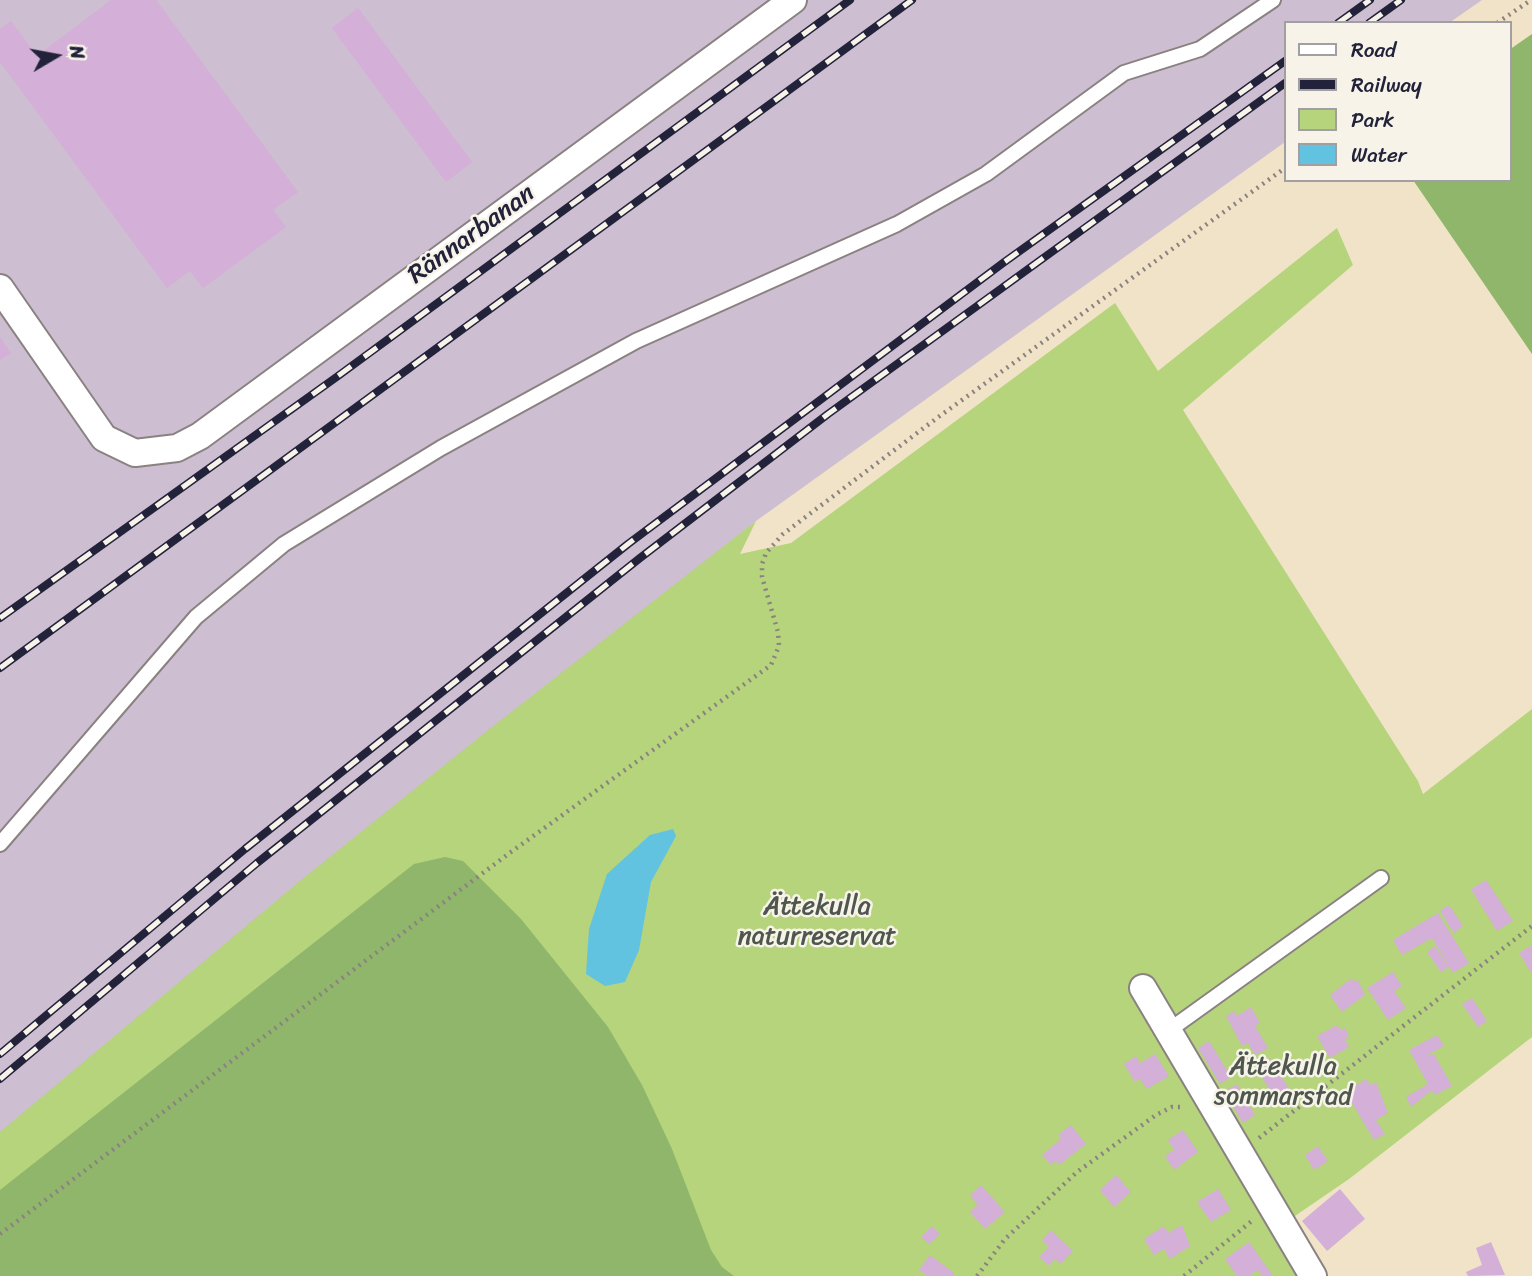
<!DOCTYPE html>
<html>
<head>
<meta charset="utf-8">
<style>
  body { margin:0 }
  #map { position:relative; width:1532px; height:1276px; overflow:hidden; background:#f1e3c7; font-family:Sriracha,sans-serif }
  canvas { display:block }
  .legend { position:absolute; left:1284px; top:21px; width:228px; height:161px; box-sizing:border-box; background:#f7f3e8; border:2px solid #a29fa3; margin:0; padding:9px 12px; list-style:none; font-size:21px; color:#22223b }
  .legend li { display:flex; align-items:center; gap:14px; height:35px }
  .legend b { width:35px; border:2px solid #a29fa3 }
  .north { position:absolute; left:21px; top:21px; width:70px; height:70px; -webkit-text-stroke:5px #f7f3e8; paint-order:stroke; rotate:80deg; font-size:19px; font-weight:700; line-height:28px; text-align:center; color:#22223b }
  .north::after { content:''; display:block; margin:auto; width:24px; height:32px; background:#22223b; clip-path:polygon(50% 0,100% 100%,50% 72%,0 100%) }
</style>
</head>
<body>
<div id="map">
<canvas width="1532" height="1276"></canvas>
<ul class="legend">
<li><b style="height:9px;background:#fff"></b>Road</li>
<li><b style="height:9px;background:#22223b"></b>Railway</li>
<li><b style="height:19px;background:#b5d47b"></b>Park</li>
<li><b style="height:19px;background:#61c3df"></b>Water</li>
</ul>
<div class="north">N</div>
</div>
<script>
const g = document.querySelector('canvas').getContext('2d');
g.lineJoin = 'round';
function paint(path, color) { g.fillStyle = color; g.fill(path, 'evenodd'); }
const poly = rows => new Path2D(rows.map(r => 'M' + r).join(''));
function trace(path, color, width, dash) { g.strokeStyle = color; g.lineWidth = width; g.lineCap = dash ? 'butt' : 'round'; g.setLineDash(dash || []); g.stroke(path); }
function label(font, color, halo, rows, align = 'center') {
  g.font = font + ' Sriracha,sans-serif'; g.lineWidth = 5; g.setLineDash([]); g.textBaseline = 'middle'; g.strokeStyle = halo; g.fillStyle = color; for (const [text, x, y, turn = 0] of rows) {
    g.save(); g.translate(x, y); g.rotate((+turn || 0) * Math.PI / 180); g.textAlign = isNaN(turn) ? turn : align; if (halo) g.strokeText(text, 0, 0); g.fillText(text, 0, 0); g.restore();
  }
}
paint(poly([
  [0,0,1482,0,1449,23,1285,23,1285,142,756,521,117,1045,0,1147]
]), '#cebed1');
paint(poly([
  [1337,228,1353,265,1183,410,1418,781,1423,794,1532,709,1532,1037,1349,1179,1292,1218,1326,1276,0,1276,0,1132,300,881,487,731,756,521,740,554,791,543,1115,303,1158,371]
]), '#b5d47b');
paint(poly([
  [1532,34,1532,354,1413,180,1509,180,1509,50],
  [445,857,463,861,521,919,608,1027,642,1085,672,1149,711,1250,722,1267,734,1276,0,1276,0,1190,414,864]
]), '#90b66b');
paint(poly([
  [673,829,676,836,651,882,639,950,625,982,605,986,586,974,589,929,607,874,650,835]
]), '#61c3df');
paint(poly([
  [111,0,156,0,298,192,273,210,286,227,203,288,190,271,167,288,0,62,0,29,11,21,37,56],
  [358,8,472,162,446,182,332,28],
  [0,337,11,353,0,360],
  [1486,880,1513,921,1497,931,1471,889],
  [1449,905,1463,926,1454,933,1440,911],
  [1438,913,1469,963,1453,973,1432,938,1402,955,1393,940],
  [1532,945,1532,974,1519,953],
  [1435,946,1449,967,1441,972,1427,952],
  [1393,972,1402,986,1394,991,1406,1008,1388,1020,1367,988],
  [1352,978,1355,982,1358,980,1365,995,1342,1012,1330,995],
  [1472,998,1487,1021,1478,1027,1462,1004],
  [1251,1007,1260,1023,1255,1026,1268,1048,1255,1055,1248,1043,1242,1046,1226,1016,1235,1011,1237,1016],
  [1337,1025,1340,1030,1345,1028,1349,1037,1345,1039,1349,1047,1330,1058,1317,1036],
  [1437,1035,1444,1046,1426,1056,1434,1054,1452,1086,1435,1095,1432,1090,1411,1107,1406,1097,1428,1084,1409,1050],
  [1209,1041,1231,1077,1220,1084,1198,1048],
  [1155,1054,1169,1076,1147,1089,1140,1079,1135,1082,1124,1064,1136,1056,1140,1063],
  [1269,1058,1292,1093,1278,1102,1255,1067],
  [1367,1079,1370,1085,1376,1082,1388,1113,1376,1120,1385,1134,1374,1140,1345,1091],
  [1237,1084,1255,1115,1243,1123,1224,1092],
  [1071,1125,1086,1144,1059,1165,1056,1161,1051,1165,1042,1155,1061,1139,1058,1135],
  [1183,1130,1198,1152,1174,1170,1165,1156,1174,1150,1168,1140],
  [1318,1146,1328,1161,1314,1170,1305,1155],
  [1116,1175,1131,1192,1114,1207,1100,1190],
  [981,1185,1005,1212,985,1229,970,1212,978,1205,970,1195],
  [1218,1189,1231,1210,1211,1222,1197,1202],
  [1340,1189,1365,1219,1327,1251,1302,1221],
  [1182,1225,1190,1246,1170,1259,1164,1249,1154,1255,1144,1239,1164,1226,1168,1233],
  [932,1226,940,1234,929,1244,921,1237],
  [1051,1230,1073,1251,1061,1264,1055,1259,1049,1266,1039,1257,1049,1247,1042,1240],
  [1249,1242,1273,1276,1262,1276,1258,1270,1249,1276,1237,1276,1225,1259],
  [1491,1242,1505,1275,1468,1276,1466,1272,1482,1265,1476,1248],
  [930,1255,954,1273,952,1276,928,1276,919,1270]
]), '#d4afd8');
const service = poly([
  [0,844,196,617,284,544,441,448,636,341,897,224,986,174,1124,73,1200,49,1273,0],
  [1168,1031,1381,878]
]);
const minor = poly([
  [0,288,104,438,135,453,177,448,200,436,793,0],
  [1143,988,1313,1276]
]);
trace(service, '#8a8281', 18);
trace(minor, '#8a8281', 30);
trace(poly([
  [1497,23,1531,0],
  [1259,1138,1532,926],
  [0,1234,511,852,771,665,779,646,778,632,762,577,762,564,766,553,783,534,937,418,1285,168],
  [977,1276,1005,1239,1077,1172,1156,1115,1172,1107,1183,1107],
  [1184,1276,1253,1220]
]), '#8a8281', 4.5, [2, 5]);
trace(service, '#fff', 14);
trace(minor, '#fff', 26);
const rail = poly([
  [1338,23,1370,0],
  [1369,23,1401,0],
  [0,618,338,376,850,0],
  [0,668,912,0],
  [0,1054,245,849,628,544,1003,263,1285,61],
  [0,1079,257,863,640,558,828,414,1285,83]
]);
trace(rail, '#22223b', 8);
trace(rail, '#f7f3e8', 5, [16]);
label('26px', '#22223b', '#f7f3e8', [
  ["Rännarbanan",472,235,-36]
]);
label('26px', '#4e574e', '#f7f3e8', [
  ["Ättekulla",817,907],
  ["naturreservat",817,937],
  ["Ättekulla",1283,1067],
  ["sommarstad",1283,1097]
]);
</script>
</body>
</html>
